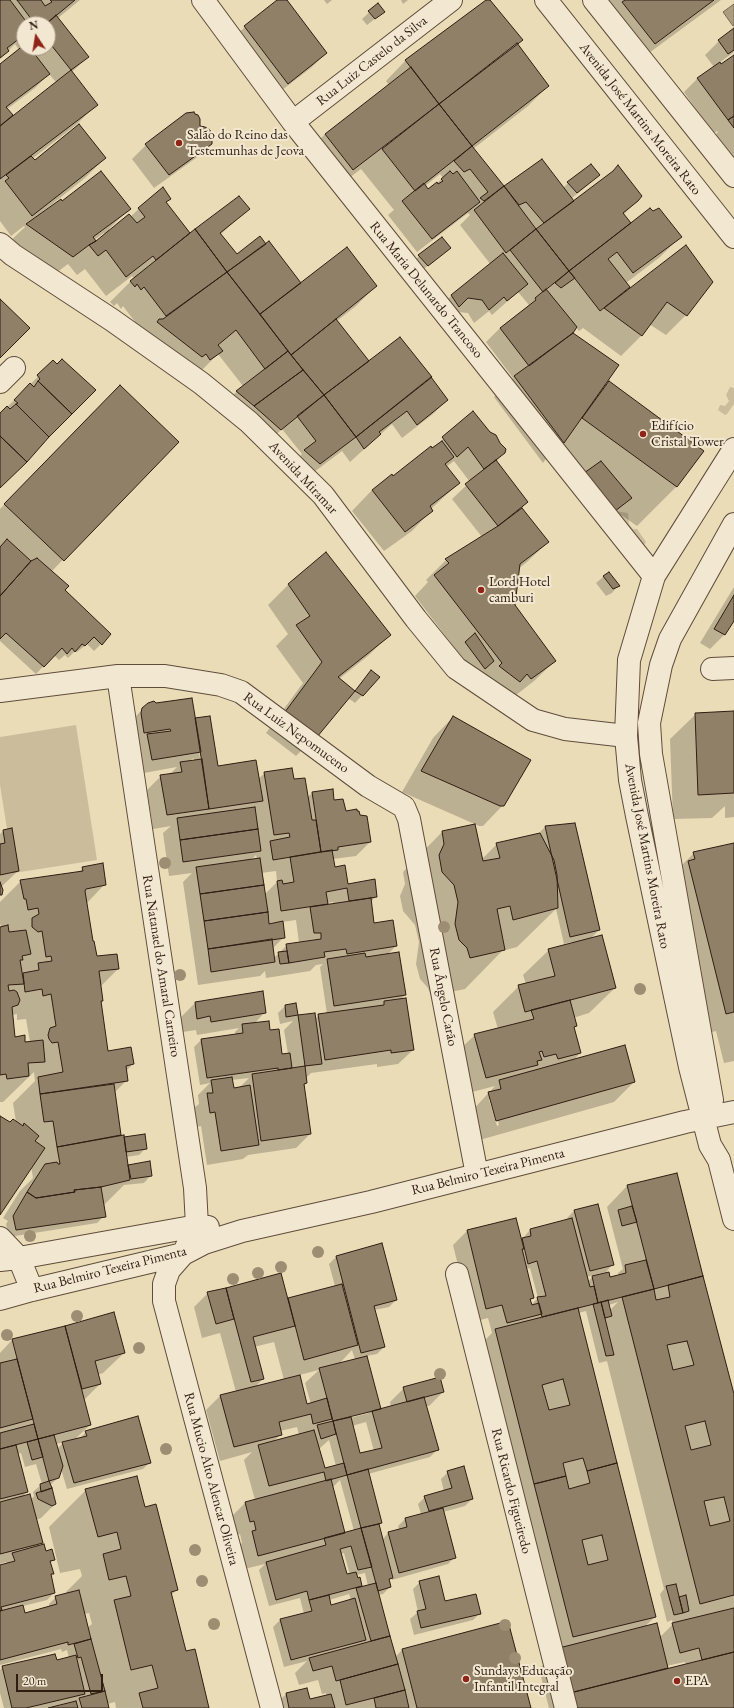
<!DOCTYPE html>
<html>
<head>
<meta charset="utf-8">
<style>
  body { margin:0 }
  #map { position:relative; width:734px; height:1708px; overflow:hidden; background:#ebdcb8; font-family:"EB Garamond",serif }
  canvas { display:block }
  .north { position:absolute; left:16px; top:16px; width:40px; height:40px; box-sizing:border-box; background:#f2e8d1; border:1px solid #a49784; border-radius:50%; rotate:348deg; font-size:11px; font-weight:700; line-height:16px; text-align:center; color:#2f1d11 }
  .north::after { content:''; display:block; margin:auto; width:14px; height:18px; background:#8f2418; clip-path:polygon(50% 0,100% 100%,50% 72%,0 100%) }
  .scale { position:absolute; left:16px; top:1674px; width:87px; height:18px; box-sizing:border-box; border:2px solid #2f1d11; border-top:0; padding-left:5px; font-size:12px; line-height:14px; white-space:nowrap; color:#2f1d11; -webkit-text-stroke:3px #f2e8d1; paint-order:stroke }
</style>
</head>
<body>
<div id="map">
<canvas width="734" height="1708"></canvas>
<div class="north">N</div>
<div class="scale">20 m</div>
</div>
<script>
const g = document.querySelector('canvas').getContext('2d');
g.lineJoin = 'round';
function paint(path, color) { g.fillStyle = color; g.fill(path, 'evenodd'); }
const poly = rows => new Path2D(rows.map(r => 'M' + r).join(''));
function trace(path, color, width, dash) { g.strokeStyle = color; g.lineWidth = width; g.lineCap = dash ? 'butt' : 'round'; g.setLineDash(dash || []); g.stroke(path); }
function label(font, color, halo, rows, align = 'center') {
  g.font = font + ' "EB Garamond",serif'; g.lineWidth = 4; g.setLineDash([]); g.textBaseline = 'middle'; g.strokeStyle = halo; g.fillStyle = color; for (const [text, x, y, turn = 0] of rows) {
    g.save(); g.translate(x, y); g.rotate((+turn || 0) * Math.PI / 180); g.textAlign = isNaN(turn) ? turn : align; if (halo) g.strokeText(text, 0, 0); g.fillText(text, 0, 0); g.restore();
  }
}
paint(poly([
  [730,387,734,388,734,404,727,414,725,415,718,410,720,405,725,406,729,401,726,395],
  [615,511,628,513,629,524,633,529,637,529,646,542,642,548],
  [76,725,97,860,14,873,0,785,0,737]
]), '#cbbc9c');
const water = poly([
  [734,4,734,25,733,26,723,12,734,4]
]);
paint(water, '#ab9b7f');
trace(water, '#796953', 1);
paint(poly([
  [0,0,80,0,58,18,88,57,72,72,96,105,76,125,32,159,34,161,105,158,85,178,41,213,42,214,62,202,129,209,109,229,110,231,130,217,162,188,169,199,166,203,190,234,248,209,220,235,237,256,301,284,376,286,356,306,337,321,368,362,447,400,433,414,402,438,392,424,350,462,342,451,306,478,291,465,302,454,282,429,266,444,222,405,243,386,218,354,201,371,145,335,123,306,121,309,117,303,114,306,110,302,134,278,132,276,106,296,85,269,77,275,68,264,52,276,7,244,25,227,24,226,11,236,0,221,0,65,19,50,15,44,0,59],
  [24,24,48,24,48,48,24,48],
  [49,74,57,83,3,124,12,115,7,109,35,88],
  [104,233,105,235,95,243,94,240],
  [279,0,286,0,326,53,312,67,273,97,230,41,245,27],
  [324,0,332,0,327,4],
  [401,0,408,0,403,4],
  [487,0,522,40,517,45,548,86,528,106,473,149,504,188,541,160,563,188,568,183,599,175,571,199,573,202,637,201,623,215,630,224,680,237,660,257,626,283,630,289,686,246,686,315,666,335,649,324,641,336,621,356,583,328,579,331,576,327,572,332,602,387,609,382,702,451,676,487,637,526,617,512,600,524,576,481,546,459,543,463,494,397,513,378,486,342,500,328,529,305,518,292,492,315,489,311,474,323,468,313,437,310,451,296,491,265,460,225,470,215,468,213,417,252,388,215,394,210,361,169,333,190,305,155,325,134,389,85,386,81,406,60],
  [440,174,443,178,428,190,425,186],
  [593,0,721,0,634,64],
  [378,4,384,12,367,25,362,19],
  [734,29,734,52,719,63,721,66,734,56,734,175,709,141,718,132,717,131,713,134,684,92,698,78,714,67,705,55,719,41],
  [199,127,211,143,196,158,154,188,132,159,146,145],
  [450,248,420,272,412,263,419,256],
  [53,362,0,486,0,414],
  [94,411,178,442,51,572,101,644,94,651,87,644,77,652,75,651,68,658,65,655,59,660,54,655,36,674,0,641,0,509],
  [473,412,499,444,504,447,504,453,496,462,527,502,521,508,548,542,527,562,518,569,514,605,555,661,534,681,511,699,482,684,415,596,428,582,426,580,446,560,482,537,452,499,470,482,454,461,446,467,459,483,431,509,432,510,412,531,384,551,352,511,372,490,393,478,432,449],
  [326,553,390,634,369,655,339,679,354,692,372,671,379,677,355,703,348,698,316,736,296,756,266,733,303,683,276,646,288,634,268,605,288,585],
  [609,574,618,586,612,593,606,596,596,583,603,577],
  [734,587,734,619,724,635,710,649,700,643],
  [149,703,195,719,217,767,258,779,265,773,294,780,307,798,312,793,334,801,370,842,356,856,333,859,334,868,347,885,376,896,371,902,374,924,396,946,387,955,405,995,400,1000,413,1050,398,1064,377,1067,377,1064,311,1073,306,1078,306,1083,304,1086,310,1134,296,1148,248,1155,243,1159,207,1165,201,1126,196,1127,194,1108,199,1104,198,1095,210,1083,200,1085,194,1047,201,1040,235,1035,235,1032,239,1028,197,1035,196,1030,183,1032,181,1017,195,1003,262,992,265,1012,254,1024,270,1031,282,1055,288,1054,284,1030,293,1021,280,1024,278,1013,285,1006,296,1004,297,1016,314,1014,315,1019,319,1015,327,1014,320,967,323,964,316,965,310,971,266,978,265,971,260,976,198,985,183,882,192,873,169,876,163,833,171,826,153,829,147,790,161,776,169,775,177,767,138,774,129,723],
  [201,750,203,764,201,764,199,752],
  [194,758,194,761,189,762,192,759],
  [256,855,257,859,251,860],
  [276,871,277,882,264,895,261,873],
  [333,902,334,904,327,905,327,903],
  [296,920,299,943,287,945,274,958,272,949,284,937,282,922],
  [249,1078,239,1088,233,1089,231,1080],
  [734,712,734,817,725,818,725,806,712,818,673,819,670,739,696,714],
  [453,717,503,805,483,826,479,826,402,792,433,738],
  [474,825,482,859,497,844,538,834,546,826,599,930,590,939,615,988,589,1013,573,1018,576,1025,573,1028,580,1053,573,1061,634,1082,614,1102,476,1141,469,1114,495,1086,472,1092,460,1049,475,1035,498,1029,493,1012,519,986,526,984,523,975,549,950,572,943,572,942,564,944,556,909,517,947,502,951,465,989,431,996,428,988,420,979,416,964,419,942,415,925,403,911,400,896,405,884,403,872,442,832],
  [491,1098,499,1125,497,1126,489,1100],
  [3,831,18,871,1,887,0,895,0,834],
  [734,844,734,1061,724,1063,716,1031,705,1034,673,874,694,853],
  [83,868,105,884,86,904,96,957,118,969,100,987,102,1001,100,1003,107,1052,133,1064,126,1071,127,1080,114,1093,120,1137,146,1148,139,1155,126,1157,127,1167,129,1165,151,1175,144,1183,124,1185,104,1205,104,1216,97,1223,9,1237,6,1224,8,1221,3,1218,20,1191,33,1178,31,1166,0,1213,0,1116,10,1123,16,1122,13,1103,35,1081,34,1072,3,1102,0,1102,0,928,2,927,0,924,0,902,21,881,78,873],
  [17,1014,17,1020,26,1019,30,1042,25,1043,14,1038,12,1015],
  [627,1186,734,1400,734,1708,549,1708,539,1669,547,1661,470,1355,492,1333,488,1318,472,1322,453,1245,467,1231,521,1240,530,1230,568,1220,567,1218,574,1211,613,1264,606,1272,586,1277,588,1282,592,1277,609,1273,610,1278,619,1276,618,1273,623,1269,607,1207],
  [530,1268,538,1298,531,1305,530,1301,533,1298,526,1269],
  [618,1302,610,1310,609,1305],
  [586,1311,599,1363,607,1361,664,1589,660,1594,667,1622,672,1620,673,1624,659,1638,644,1627,655,1617,578,1313],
  [685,1662,686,1665,667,1669,666,1666],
  [336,1257,396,1300,389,1307,374,1310,384,1347,377,1354,366,1356,380,1409,391,1407,390,1402,404,1388,443,1392,429,1406,426,1406,437,1450,430,1457,368,1474,381,1523,378,1525,382,1540,388,1533,399,1530,398,1526,405,1519,421,1514,418,1504,425,1497,444,1492,441,1479,448,1472,472,1499,465,1506,443,1512,455,1557,448,1564,392,1580,392,1578,388,1581,390,1587,383,1594,378,1595,395,1657,402,1650,507,1622,530,1708,272,1708,286,1694,306,1689,309,1700,326,1696,326,1693,322,1694,318,1680,299,1685,295,1673,307,1661,284,1667,273,1627,280,1620,304,1614,300,1598,269,1606,259,1570,265,1564,244,1569,238,1546,242,1543,240,1534,236,1535,231,1517,245,1503,255,1500,244,1460,252,1452,220,1461,206,1410,220,1396,236,1392,220,1333,202,1338,194,1307,208,1293,280,1274,287,1300,335,1286,329,1264],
  [274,1342,284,1380,254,1388,263,1379,254,1347],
  [352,1350,355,1360,338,1365],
  [319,1370,305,1383,311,1404,307,1405,299,1375],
  [368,1411,369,1413,350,1418,350,1416],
  [366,1422,374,1451,360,1454,352,1426],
  [297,1427,299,1435,274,1441,281,1434,280,1431],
  [329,1440,336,1466,324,1469,319,1449],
  [340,1480,354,1531,344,1534,332,1488],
  [344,1553,350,1575,346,1576,340,1554],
  [365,1573,368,1586,362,1587,359,1578,357,1579,356,1575],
  [349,1594,351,1600,330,1606,329,1600],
  [113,1314,124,1353,103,1373,97,1375,100,1384,84,1400,90,1425,74,1440,79,1439,86,1432,150,1462,143,1469,67,1489,61,1469,58,1478,50,1485,55,1504,41,1518,36,1520,42,1542,37,1547,54,1560,50,1563,53,1573,50,1576,54,1593,47,1600,23,1606,24,1614,49,1607,49,1604,56,1597,66,1594,66,1592,82,1576,80,1569,60,1573,49,1527,86,1490,145,1508,177,1590,171,1595,185,1652,208,1708,116,1708,115,1702,107,1704,108,1708,4,1708,0,1693,0,1670,3,1667,56,1662,69,1658,67,1650,62,1652,61,1649,0,1665,0,1566,7,1564,6,1562,0,1564,0,1353,12,1340],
  [64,1442,57,1449,56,1444],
  [21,1453,25,1467,36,1464,42,1484,33,1492,34,1496,31,1500,22,1497,27,1492,17,1454],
  [89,1613,92,1624,87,1628,84,1614],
  [420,1582,445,1603,480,1613,473,1620,414,1635,410,1619,418,1612,413,1589]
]), '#0003');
const building = poly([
  [0,0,10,0,28,24,24,24,24,35,7,48,9,51,0,58,0,0],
  [17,0,41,0,45,6,52,2,50,0,75,0,46,24,35,24,17,0],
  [277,0,287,0,327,53,288,84,244,26,277,0],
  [486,0,490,0,523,40,439,104,405,60,486,0],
  [625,0,714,0,655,44,622,2,625,0],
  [378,3,385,12,375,19,368,11,378,3],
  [56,15,89,57,71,70,48,41,48,24,46,24,56,15],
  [734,28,734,50,728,54,718,40,734,28],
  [517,43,549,86,472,146,439,104,517,43],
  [24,45,24,48,30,48,50,74,6,107,13,115,0,126,0,64,24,45],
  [734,55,734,116,728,120,697,78,720,62,721,64,734,55],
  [411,67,439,104,353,170,325,134,411,67],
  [71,70,98,105,0,179,0,126,71,70],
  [439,104,472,146,415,191,382,149,439,104],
  [194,112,195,114,198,115,200,119,200,126,205,127,210,130,212,137,212,144,169,175,145,144,186,113,194,112],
  [734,116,734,128,728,120,734,116],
  [79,124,106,158,32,216,5,181,9,178,6,175,31,156,35,160,79,124],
  [472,146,504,186,484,201,480,198,488,192,470,169,464,172,454,161,472,146],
  [542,159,574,201,544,223,526,202,519,205,504,186,542,159],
  [591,164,600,175,577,193,567,182,591,164],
  [618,165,642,196,638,201,623,213,631,223,569,271,536,229,613,171,618,165],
  [101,171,131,209,93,237,96,241,89,245,73,257,26,224,61,199,62,201,101,171],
  [450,171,453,174,457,171,480,202,432,239,402,201,424,183,428,189,437,182,438,184,443,181,441,179,450,171],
  [504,186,536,229,506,253,474,210,504,186],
  [163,187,171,199,166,202,190,233,156,260,153,256,126,277,106,250,98,256,89,245,96,241,129,214,137,223,145,217,138,208,163,187],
  [239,196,250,209,220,233,237,254,260,236,266,244,227,272,195,229,239,196],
  [650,208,653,211,659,208,682,237,633,273,617,252,608,259,630,287,600,311,569,271,650,208],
  [195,229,227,272,166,316,144,287,141,290,137,284,135,287,130,281,195,229],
  [536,229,569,271,543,292,510,250,536,229],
  [442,237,451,248,428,266,418,255,442,237],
  [269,241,301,283,260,314,227,272,269,241],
  [686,245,713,282,687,316,667,302,642,336,604,308,686,245],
  [347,247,377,286,291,355,260,314,347,247],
  [503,253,528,284,507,301,504,297,489,310,482,300,468,298,459,307,451,295,503,253],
  [569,271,575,278,561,288,555,283,569,271],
  [227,272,288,351,265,369,236,330,218,345,223,351,210,360,206,354,202,357,157,322,159,319,163,319,227,272],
  [546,289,577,327,573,333,529,366,500,328,536,300,535,298,546,289],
  [0,299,30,328,0,358,0,299],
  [336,319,369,361,324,395,291,355,336,319],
  [573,333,619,365,564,443,514,376,573,333],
  [400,337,432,377,356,437,324,395,400,337],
  [288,351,303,370,254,406,236,391,288,351],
  [62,359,96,390,72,414,38,381,40,379,37,375,53,360,57,364,62,359],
  [303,370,324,395,281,430,254,406,303,370],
  [431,377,448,400,417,425,407,411,379,432,381,434,364,449,356,437,431,377],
  [38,381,72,414,49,437,16,404,18,403,14,400,30,383,34,387,38,381],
  [609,381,704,451,677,487,582,418,609,381],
  [120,385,179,442,64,561,4,504,120,385],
  [324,395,356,437,320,464,304,450,316,441,297,416,324,395],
  [16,404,49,437,27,462,0,436,0,413,7,406,10,409,16,404],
  [473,411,490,432,496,435,500,443,506,449,505,453,484,469,468,447,457,457,442,437,473,411],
  [0,436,27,462,0,488,0,436],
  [442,441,454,457,445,464,460,483,430,506,433,511,405,532,372,490,392,474,393,476,431,446,432,448,442,441],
  [496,460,528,502,498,526,465,484,496,460],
  [601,461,632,498,615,511,584,473,601,461],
  [522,508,549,542,520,564,515,605,556,661,531,679,527,674,520,682,499,666,502,663,434,575,449,563,445,559,498,526,522,508],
  [7,539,31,561,0,596,0,547,7,539],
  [326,552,391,635,338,677,355,691,317,737,285,712,322,662,296,625,310,616,288,584,326,552],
  [37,558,69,586,65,590,111,634,102,645,94,637,85,646,82,644,75,652,72,648,67,654,62,648,44,667,6,633,0,639,0,596,31,561,37,558],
  [609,572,620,586,613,589,603,576,609,572],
  [734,595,734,621,725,635,714,629,734,595],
  [475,633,494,661,485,669,465,642,475,633],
  [371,670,380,677,363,696,355,691,371,670],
  [192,698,201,752,152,760,147,734,171,731,170,729,144,733,141,713,142,708,148,703,154,701,156,703,192,698],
  [734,711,734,793,698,795,695,713,734,711],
  [210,716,218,766,256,760,263,801,209,809,195,718,210,716],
  [453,716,531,760,504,806,500,806,421,771,453,716],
  [202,759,209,809,167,815,160,775,182,772,180,762,202,759],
  [292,768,294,779,305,778,312,820,316,820,321,852,273,860,270,841,290,837,289,833,274,835,264,772,292,768],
  [333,789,334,800,343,799,346,811,357,809,357,811,359,811,360,815,367,816,371,842,338,847,338,850,321,852,312,792,333,789],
  [255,807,258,829,180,840,177,818,255,807],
  [575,823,600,930,570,937,545,826,575,823],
  [475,824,483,861,500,858,496,843,540,833,554,860,557,875,558,908,513,920,510,906,497,909,505,950,470,958,467,948,459,940,455,924,458,902,454,885,442,872,439,855,444,844,442,831,475,824],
  [12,828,19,871,0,875,0,844,5,843,3,830,12,828],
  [258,829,261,851,183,862,180,840,258,829],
  [734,843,734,1012,726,1014,688,861,695,859,693,852,734,843],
  [332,850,335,867,345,865,348,884,375,879,377,897,349,901,347,888,326,892,328,904,281,911,277,881,282,880,283,884,294,882,290,857,332,850],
  [260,858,264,885,200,894,196,867,260,858],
  [103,863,106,885,86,889,85,891,93,941,94,941,97,956,117,954,119,969,99,971,103,1001,101,1001,108,1051,131,1047,134,1064,126,1066,128,1081,40,1094,38,1077,63,1072,58,1042,52,1043,49,1039,48,1035,50,1028,56,1026,51,994,43,996,42,989,25,992,23,973,39,970,38,963,52,961,51,956,46,957,42,931,38,932,32,927,32,918,39,914,38,908,28,910,26,899,24,899,20,880,83,871,82,867,103,863],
  [0,882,3,890,2,895,0,895,0,882],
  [264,885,268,912,204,921,200,894,264,885],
  [371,898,374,923,393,920,397,946,347,954,346,949,324,952,325,957,289,963,286,944,321,939,321,933,314,933,310,907,371,898],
  [268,912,269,924,283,921,285,938,208,949,204,921,268,912],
  [8,925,9,932,26,930,31,954,22,956,23,960,20,960,24,984,8,985,9,991,14,990,17,992,20,1000,18,1005,12,1007,15,1037,25,1035,25,1042,43,1040,45,1062,28,1063,29,1076,7,1079,6,1074,0,1075,0,927,8,925],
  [602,935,616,988,525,1012,518,985,555,976,548,949,602,935],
  [272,939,275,962,211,972,208,949,272,939],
  [287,951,289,963,280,964,278,952,287,951],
  [399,952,406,995,334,1006,327,959,365,953,366,957,399,952],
  [263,991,266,1013,211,1022,210,1016,197,1019,195,1002,263,991],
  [406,998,414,1050,391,1053,391,1050,325,1060,318,1014,384,1005,384,1001,406,998],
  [570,1000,577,1026,574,1027,581,1053,558,1059,556,1054,544,1057,542,1051,539,1052,542,1060,537,1061,538,1065,486,1078,474,1034,534,1019,531,1010,570,1000],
  [296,1003,298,1015,286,1017,285,1005,296,1003],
  [315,1013,322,1064,305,1066,298,1015,315,1013],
  [269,1021,270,1030,279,1029,282,1054,290,1053,292,1068,278,1070,278,1068,207,1078,201,1039,243,1033,242,1024,269,1021],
  [625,1045,635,1082,496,1121,488,1092,501,1089,499,1080,625,1045],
  [305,1066,307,1083,304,1084,311,1134,261,1141,252,1074,305,1066],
  [232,1077,234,1088,250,1085,259,1145,221,1151,215,1112,210,1113,207,1093,213,1093,211,1080,232,1077],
  [114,1084,121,1135,57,1147,53,1121,44,1122,40,1094,114,1084],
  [0,1116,10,1122,13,1119,23,1126,24,1123,39,1136,35,1141,45,1148,0,1215,0,1116],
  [145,1134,147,1149,126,1152,124,1137,145,1134],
  [124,1135,130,1180,101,1187,74,1190,75,1192,36,1198,27,1192,45,1164,57,1162,58,1164,60,1164,57,1147,124,1135],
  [150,1161,152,1176,131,1179,128,1165,150,1161],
  [677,1173,703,1276,654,1289,627,1185,677,1173],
  [101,1187,106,1217,16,1230,13,1216,27,1192,36,1198,75,1192,74,1190,101,1187],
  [598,1204,614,1265,590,1271,574,1210,598,1204],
  [632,1206,637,1222,622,1226,618,1210,632,1206],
  [516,1218,524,1249,522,1249,534,1298,530,1299,532,1305,539,1303,542,1314,507,1323,502,1305,486,1309,467,1230,516,1218],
  [572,1218,590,1287,594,1286,598,1303,542,1317,537,1297,546,1296,537,1261,528,1264,522,1238,531,1236,530,1229,572,1218],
  [382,1243,397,1300,374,1306,385,1347,361,1353,336,1256,382,1243],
  [646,1260,654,1289,598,1303,592,1276,609,1272,610,1277,626,1273,625,1265,646,1260],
  [281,1273,295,1326,253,1337,264,1379,251,1382,226,1288,281,1273],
  [703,1276,734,1394,734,1595,700,1604,622,1297,654,1289,656,1300,670,1297,668,1285,703,1276],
  [687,1341,694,1365,673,1370,667,1345,687,1341],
  [705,1421,711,1445,691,1450,685,1426,705,1421],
  [724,1497,730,1521,710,1526,704,1501,724,1497],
  [342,1284,358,1345,304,1360,288,1298,342,1284],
  [226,1288,234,1319,216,1324,207,1292,226,1288],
  [608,1300,612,1316,605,1318,601,1302,608,1300],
  [601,1302,614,1355,606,1356,593,1304,601,1302],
  [578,1308,617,1463,587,1471,583,1458,563,1463,566,1476,534,1484,495,1329,578,1308],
  [563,1379,570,1405,549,1410,542,1385,563,1379],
  [114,1312,125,1353,95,1361,101,1384,82,1389,65,1326,114,1312],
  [65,1326,91,1425,38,1439,12,1339,65,1326],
  [367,1356,381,1409,333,1421,319,1368,367,1356],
  [17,1359,33,1419,0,1428,0,1363,17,1359],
  [300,1375,307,1404,327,1398,332,1419,313,1424,311,1414,279,1422,282,1435,234,1447,220,1395,300,1375],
  [440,1377,444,1392,407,1402,403,1387,440,1377],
  [424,1397,439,1450,347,1475,333,1421,351,1417,360,1453,382,1448,372,1411,424,1397],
  [138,1416,151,1463,74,1483,62,1442,87,1436,85,1431,138,1416],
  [333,1421,336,1434,321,1439,317,1425,333,1421],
  [34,1424,38,1439,0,1449,0,1433,34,1424],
  [314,1430,325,1468,344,1463,347,1475,326,1481,324,1472,269,1486,258,1445,314,1430],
  [54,1435,63,1466,59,1478,49,1481,38,1439,54,1435],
  [38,1439,43,1457,32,1460,27,1442,38,1439],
  [16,1445,28,1492,0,1499,0,1449,16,1445],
  [617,1463,656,1617,573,1637,534,1484,566,1476,569,1489,590,1483,587,1471,617,1463],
  [602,1535,608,1560,588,1565,582,1540,602,1535],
  [464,1466,473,1499,429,1511,424,1496,452,1488,447,1471,464,1466],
  [368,1469,382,1523,361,1528,347,1475,368,1469],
  [137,1476,145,1507,156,1504,178,1590,171,1592,186,1651,195,1649,209,1708,143,1708,139,1693,158,1688,152,1665,131,1670,114,1600,131,1596,126,1576,109,1580,103,1554,121,1549,117,1532,98,1537,85,1489,137,1476],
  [331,1479,345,1533,258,1556,252,1531,256,1530,254,1521,250,1522,245,1502,331,1479],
  [49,1481,52,1488,41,1492,40,1484,49,1481],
  [52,1488,56,1504,52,1506,38,1499,36,1493,52,1488],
  [30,1494,43,1543,0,1554,0,1502,30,1494],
  [443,1508,456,1558,399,1573,388,1532,407,1527,405,1518,443,1508],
  [379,1524,393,1578,389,1579,391,1587,378,1591,361,1528,379,1524],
  [361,1528,372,1567,358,1570,351,1546,340,1549,347,1574,356,1572,358,1578,360,1577,362,1586,309,1600,307,1591,276,1600,266,1562,326,1545,324,1538,361,1528],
  [44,1544,46,1551,52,1549,55,1560,50,1561,54,1574,51,1574,55,1593,1,1607,2,1610,0,1611,0,1565,15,1561,12,1553,44,1544],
  [439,1576,445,1601,476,1594,481,1614,421,1628,417,1611,426,1609,419,1581,439,1576],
  [376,1583,390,1636,371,1641,356,1588,376,1583],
  [676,1584,683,1613,674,1615,666,1586,676,1584],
  [79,1590,91,1639,68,1645,68,1642,0,1660,0,1611,23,1605,25,1613,57,1604,55,1596,79,1590],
  [329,1595,331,1605,355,1598,366,1640,291,1660,280,1619,312,1611,309,1600,329,1595],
  [686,1595,689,1611,683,1613,679,1597,686,1595],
  [734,1608,734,1652,702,1660,699,1648,680,1653,672,1623,734,1608],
  [508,1621,531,1708,417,1708,402,1649,508,1621],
  [657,1623,668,1668,570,1693,559,1648,657,1623],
  [390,1636,398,1664,336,1681,332,1666,313,1671,309,1658,390,1636],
  [91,1639,105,1691,91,1694,81,1657,78,1658,74,1644,91,1639],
  [734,1652,734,1708,574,1708,570,1693,734,1652],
  [55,1654,57,1660,76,1655,85,1694,26,1708,12,1708,2,1666,55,1654],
  [398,1664,405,1690,346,1705,340,1680,398,1664],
  [307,1688,310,1699,331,1694,335,1708,289,1708,286,1693,307,1688],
  [405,1690,409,1708,376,1708,374,1698,405,1690],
  [105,1691,109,1708,82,1708,79,1698,105,1691],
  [76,1701,78,1708,48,1708,76,1701]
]);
paint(building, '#918068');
trace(building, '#2f1d11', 1);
const minor = poly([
  [203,0,293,122,654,576],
  [546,0,734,237],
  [594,0,734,176],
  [293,122,451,0],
  [0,244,13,255,112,320,201,383,249,422,323,495,416,619,456,668,533,720,565,729,626,736],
  [0,382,14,368],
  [734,449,654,576,629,660,626,736,630,780,637,816,690,1067,710,1145,719,1160,734,1219],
  [712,669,734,668],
  [118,676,195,1188,197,1226,183,1254,169,1270,164,1284,164,1301,272,1708],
  [0,691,118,676,165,676,221,685,241,692,368,786,404,807,409,819,477,1175],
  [712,1100,651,754,649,723,661,665,670,639,734,524],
  [0,1238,19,1258,32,1290],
  [0,1260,19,1258,197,1226,208,1227],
  [457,1274,566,1708],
  [0,1299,32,1290,183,1254,204,1243,242,1231,371,1202,685,1122,734,1112]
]);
trace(minor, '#5e4d3b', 24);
trace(minor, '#f2e8d1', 22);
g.fillStyle = '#9d8d73';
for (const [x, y] of [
  [165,863],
  [444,927],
  [180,975],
  [640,989],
  [30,1236],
  [318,1252],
  [281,1267],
  [258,1273],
  [233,1279],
  [77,1316],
  [7,1335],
  [139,1348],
  [440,1374],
  [166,1449],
  [195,1550],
  [202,1581],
  [214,1624],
  [505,1625],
  [515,1658]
]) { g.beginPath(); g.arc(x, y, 6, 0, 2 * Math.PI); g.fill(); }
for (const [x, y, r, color] of [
  [179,143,4,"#8f2418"],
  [643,434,4,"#8f2418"],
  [481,590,4,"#8f2418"],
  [466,1679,4,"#8f2418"],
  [677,1681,4,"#8f2418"]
]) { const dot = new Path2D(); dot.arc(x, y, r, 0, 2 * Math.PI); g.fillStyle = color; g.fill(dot); trace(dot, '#f2e8d1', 1.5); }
label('14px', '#2f1d11', '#f2e8d1', [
  ["Rua Luiz Castelo da Silva",372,61,-38],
  ["Avenida José Martins Moreira Rato",640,119,52],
  ["Rua Maria Delunardo Trancoso",426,290,51],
  ["Avenida Miramar",303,478,47],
  ["Rua Luiz Nepomuceno",296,733,36],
  ["Avenida José Martins Moreira Rato",647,856,79],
  ["Rua Natanael do Amaral Carneiro",161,966,81],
  ["Rua Ângelo Carão",443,997,79],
  ["Rua Belmiro Texeira Pimenta",488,1172,-14],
  ["Rua Belmiro Texeira Pimenta",110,1270,-14],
  ["Rua Mucio Alto Alencar Oliveira",211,1479,75],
  ["Rua Ricardo Figueiredo",511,1491,76]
]);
label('14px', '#2f1d11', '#f2e8d1', [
  ["Salão do Reino das",187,135],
  ["Testemunhas de Jeova",187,151],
  ["Edifício",651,426],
  ["Cristal Tower",651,442],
  ["Lord Hotel",489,582],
  ["camburi",489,598],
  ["Sundays Educação",474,1671],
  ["Infantil Integral",474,1687],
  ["EPA",685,1681]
], 'left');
</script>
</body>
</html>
